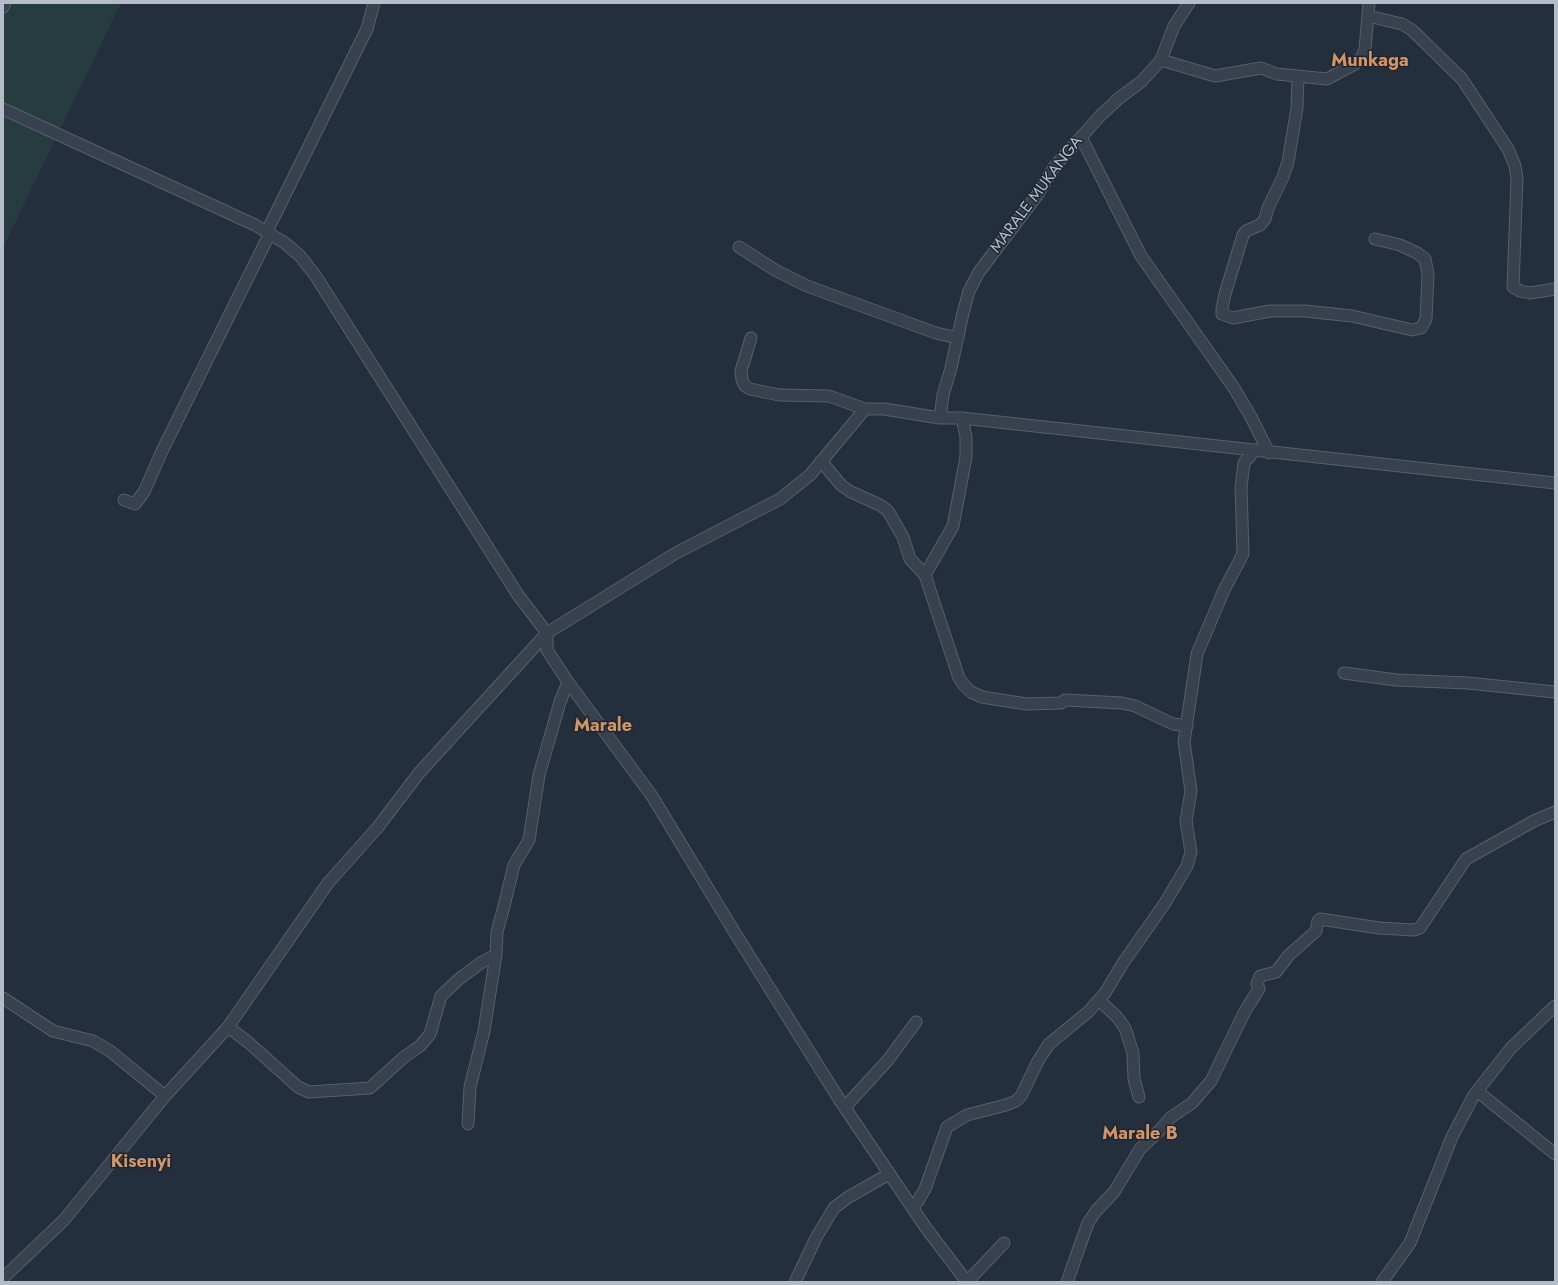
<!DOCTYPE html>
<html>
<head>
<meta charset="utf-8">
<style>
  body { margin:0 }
  #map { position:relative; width:1558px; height:1285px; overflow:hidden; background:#242f3e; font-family:Jost,sans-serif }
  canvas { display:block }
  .frame { position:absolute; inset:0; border:4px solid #b4bcc9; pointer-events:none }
</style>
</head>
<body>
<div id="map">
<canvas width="1558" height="1285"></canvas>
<div class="frame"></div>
</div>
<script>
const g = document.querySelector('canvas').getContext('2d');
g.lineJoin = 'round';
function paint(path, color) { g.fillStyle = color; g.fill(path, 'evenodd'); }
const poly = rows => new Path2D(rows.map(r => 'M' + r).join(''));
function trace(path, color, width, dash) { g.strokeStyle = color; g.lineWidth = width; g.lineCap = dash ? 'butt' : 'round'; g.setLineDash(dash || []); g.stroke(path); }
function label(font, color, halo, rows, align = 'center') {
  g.font = font + ' Jost,sans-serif'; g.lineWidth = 3; g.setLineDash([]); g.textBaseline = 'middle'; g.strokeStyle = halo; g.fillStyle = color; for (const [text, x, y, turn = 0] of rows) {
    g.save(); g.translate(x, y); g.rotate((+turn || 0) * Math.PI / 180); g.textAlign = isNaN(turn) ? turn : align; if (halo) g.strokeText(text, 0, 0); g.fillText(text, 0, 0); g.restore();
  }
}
paint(poly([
  [3,3,121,3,3,248]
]), '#263c3f');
const minor = poly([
  [3,7,5,3],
  [1368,16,1402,24,1412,30,1462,79,1508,149,1515,166,1517,178,1513,287,1520,291,1530,293,1555,289],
  [1161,60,1215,76,1261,68,1277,74,1327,79,1355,64,1362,57,1365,49,1369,3],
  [1298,77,1297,108,1288,162,1283,177,1268,208,1265,219,1260,225,1246,231,1243,235,1225,294,1222,308,1222,314,1233,318,1270,311,1305,311,1352,316,1412,330,1421,328,1426,319,1428,274,1425,259,1417,253,1400,245,1375,239],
  [3,109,255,225,285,243,300,256,315,275,518,595,547,633,547,650,568,682,652,796,735,933,839,1099,926,1228,967,1282],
  [1081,137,1141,256,1234,388,1251,417,1269,453],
  [267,231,367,29,374,3],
  [739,247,775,270,807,286,936,333,958,338],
  [751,338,741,371,742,380,745,386,750,389,779,395,829,396,865,409],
  [940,418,943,395,951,368,963,313,969,291,979,272,1038,194,1054,167,1100,116,1118,99,1142,81,1161,60,1174,26,1189,3],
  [962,418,966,437,966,457,953,526,925,575,959,678,963,684,971,692,982,697,1026,704,1061,703,1065,700,1122,703,1135,706,1173,724,1187,726],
  [821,461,841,485,851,492,880,505,888,511,903,537,910,559,925,575],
  [124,500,135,504,144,492,162,451,270,233],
  [1344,673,1396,680,1468,683,1555,692],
  [3,998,53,1031,93,1041,110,1051,165,1096],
  [1100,1001,1117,1017,1125,1028,1133,1053,1134,1079,1139,1097],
  [228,1027,248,1042,298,1087,309,1092,370,1088,404,1057,420,1046,430,1034,441,996,459,979,482,962,496,955,497,932,504,906,514,865,529,840,539,775,560,702,568,682],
  [1477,1091,1555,1154],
  [845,1107,888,1060,916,1022],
  [468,1124,470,1087,484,1031,496,955],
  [912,1207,918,1201,925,1189,947,1127,967,1115,1006,1105,1016,1101,1021,1096,1038,1061,1049,1044,1088,1012,1105,993,1123,963,1165,903,1187,866,1191,852,1186,821,1191,791,1184,742,1197,654,1224,590,1243,554,1241,487,1244,463,1254,451],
  [3,1278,64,1220,165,1096,228,1027,328,883,378,827,419,773,547,633,676,553,780,499,810,475,865,409,884,409,940,418,962,418,1555,483],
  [795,1282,817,1236,834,1208,847,1198,889,1174],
  [967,1282,1004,1243],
  [1067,1282,1088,1223,1096,1211,1114,1192,1140,1149,1161,1129,1170,1118,1192,1103,1211,1081,1245,1011,1259,989,1257,984,1260,976,1276,972,1289,955,1316,931,1318,921,1320,919,1379,928,1414,930,1420,928,1466,859,1534,821,1555,812],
  [1382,1282,1410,1243,1452,1137,1474,1095,1511,1048,1555,1006]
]);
trace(minor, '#565f6c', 13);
trace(minor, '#38414e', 11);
label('16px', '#b4bcc9', '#1d2633', [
  ["MARALE MUKANGA",1037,195,-53]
]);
label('bold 18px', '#d59563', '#1d2633', [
  ["Munkaga",1370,62],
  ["Marale",603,727],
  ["Marale B",1140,1135],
  ["Kisenyi",141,1163]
]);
</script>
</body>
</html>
